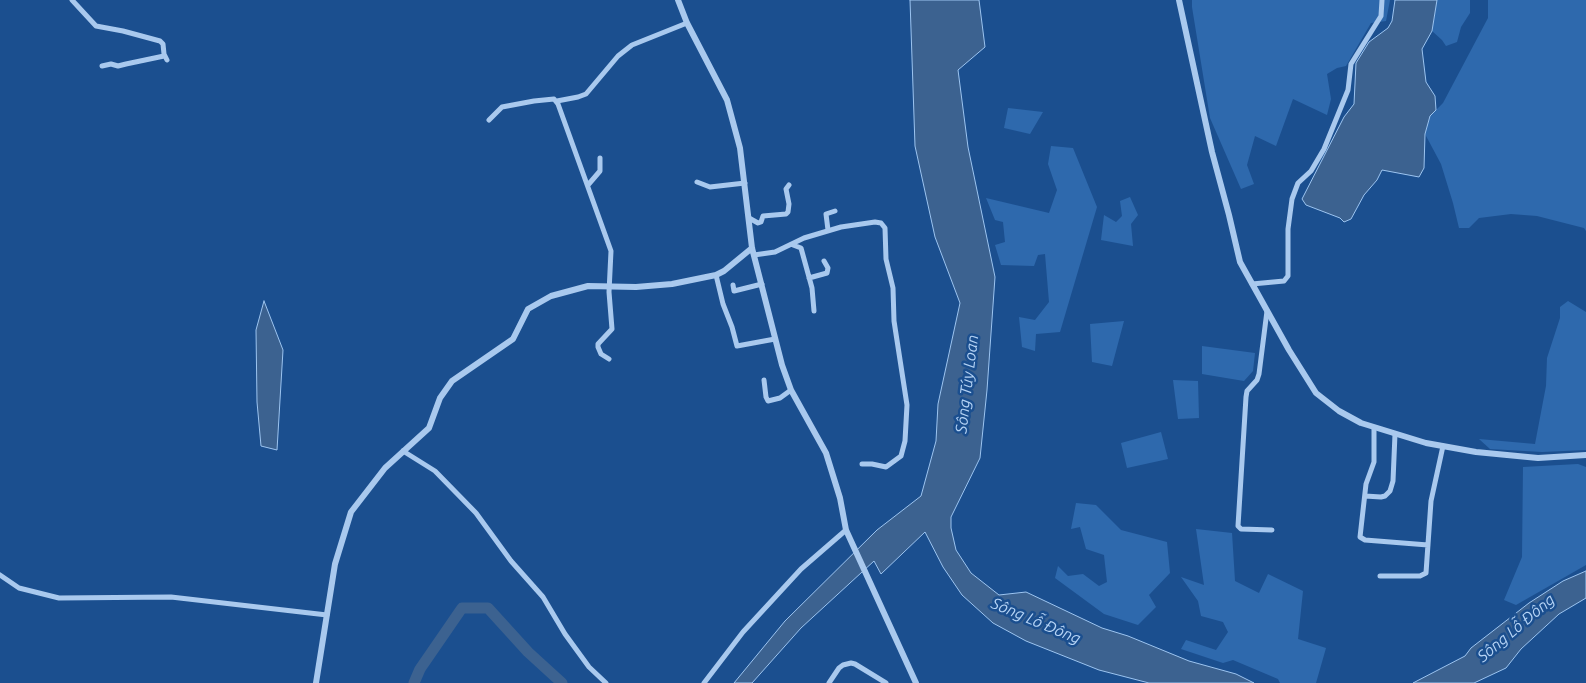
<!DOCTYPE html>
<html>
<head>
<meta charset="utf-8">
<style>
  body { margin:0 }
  canvas { display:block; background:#1b4f8f }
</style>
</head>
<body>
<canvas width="1586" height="683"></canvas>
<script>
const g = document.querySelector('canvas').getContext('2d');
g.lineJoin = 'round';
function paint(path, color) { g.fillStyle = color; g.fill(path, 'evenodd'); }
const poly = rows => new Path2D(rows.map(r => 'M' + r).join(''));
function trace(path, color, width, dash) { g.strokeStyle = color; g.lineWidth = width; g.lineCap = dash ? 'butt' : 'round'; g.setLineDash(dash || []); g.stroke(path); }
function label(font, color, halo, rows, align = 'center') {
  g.font = font + ' Ubuntu,sans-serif'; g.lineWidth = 5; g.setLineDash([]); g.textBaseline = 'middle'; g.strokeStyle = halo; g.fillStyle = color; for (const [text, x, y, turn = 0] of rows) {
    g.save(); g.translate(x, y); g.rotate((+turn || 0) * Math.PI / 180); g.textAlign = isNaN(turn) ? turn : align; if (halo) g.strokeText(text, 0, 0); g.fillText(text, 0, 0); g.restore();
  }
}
paint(poly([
  [1192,0,1390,0,1386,21,1371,23,1346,66,1337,68,1327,74,1331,99,1327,115,1293,99,1276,146,1255,136,1247,165,1254,184,1241,189,1210,118,1192,7],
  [1437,0,1470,0,1470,13,1461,27,1457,42,1446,46,1442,40,1432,31],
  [1488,0,1586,0,1586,231,1584,228,1537,216,1511,214,1479,218,1469,228,1459,228,1453,203,1441,164,1425,134,1430,116,1443,103,1488,18],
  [1008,108,1043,112,1030,134,1004,128],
  [1051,146,1073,148,1097,207,1060,332,1036,334,1035,351,1022,347,1019,317,1035,320,1049,302,1045,254,1038,255,1034,266,1001,265,995,245,1005,242,1003,222,995,220,986,198,1049,213,1057,190,1048,164],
  [1130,197,1138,215,1131,224,1133,246,1101,240,1104,215,1116,222,1122,216,1120,201],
  [1568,301,1586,312,1586,450,1542,452,1490,449,1479,439,1535,444,1546,386,1547,358,1560,318,1560,307],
  [1124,321,1112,366,1092,362,1090,324],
  [1202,346,1255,353,1253,371,1244,381,1202,374],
  [1173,380,1198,381,1199,418,1178,419],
  [1161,432,1168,459,1127,468,1121,443],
  [1578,464,1586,467,1586,565,1516,605,1504,600,1522,557,1523,467],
  [1076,503,1096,505,1121,530,1167,542,1170,573,1149,595,1156,607,1138,625,1104,614,1055,578,1058,566,1068,576,1083,574,1099,586,1107,582,1104,555,1086,549,1080,527,1071,529],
  [1196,529,1232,533,1235,581,1259,593,1268,574,1303,591,1298,639,1326,648,1316,683,1280,683,1278,679,1233,660,1223,663,1181,649,1186,640,1216,650,1228,632,1223,622,1201,616,1198,601,1181,577,1204,585]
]), '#2e69ad');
const water = poly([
  [910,0,979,0,985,47,958,70,968,147,995,277,987,390,980,458,951,517,951,528,956,550,971,573,999,595,1026,592,1102,628,1128,636,1189,661,1236,674,1254,683,1149,683,1099,670,1026,641,993,623,962,595,943,567,925,532,881,574,874,561,801,628,752,683,734,683,785,621,877,530,921,496,936,441,938,404,960,303,935,237,915,146,910,0],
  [1395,0,1437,0,1432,31,1422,49,1426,82,1435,96,1436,110,1430,116,1425,134,1424,168,1419,177,1382,170,1377,180,1364,195,1351,219,1344,222,1340,218,1306,205,1302,199,1344,117,1354,104,1356,63,1369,42,1388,28,1392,21,1395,0],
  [264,301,283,350,277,450,261,446,257,402,256,330,264,301],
  [1586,571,1586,598,1559,614,1521,649,1506,668,1474,683,1413,683,1465,656,1471,648,1529,603,1563,581,1586,571]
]);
paint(water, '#3c6290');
trace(water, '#9cc4f0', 1);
trace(poly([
  [414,683,420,669,462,608,488,608,528,652,562,683]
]), '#3c6290', 11);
trace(poly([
  [72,0,96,26,123,31,160,41,163,44,164,54,167,60],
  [102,66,111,64,118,66,126,64,164,56],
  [557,101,578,97,586,94,618,56,632,45,687,23],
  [489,120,502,107,534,101,554,99,558,104,611,251,609,292,612,329,598,344,598,347,601,354,609,359],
  [697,182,710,187,745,183],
  [588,185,600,171,600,158],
  [749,218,758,223,761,222,763,216,786,214,788,212,789,204,786,189,789,185],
  [828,230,826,214,835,211],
  [793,245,801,248,812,288,814,311],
  [754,255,775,252,804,238,841,227,875,222,881,223,885,228,886,259,893,288,894,321,907,405,905,441,901,456,886,467,872,464,862,464],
  [716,275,723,304,732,327,737,346,775,339],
  [809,278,827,273,828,268,824,261],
  [1252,284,1284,281,1288,276,1288,229,1292,199,1298,183,1311,171,1324,149,1348,90,1351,64,1381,16,1382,0],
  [733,285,734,291,762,284],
  [1267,311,1259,374,1257,380,1247,391,1246,397,1238,526,1241,529,1272,530],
  [764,380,766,397,768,401,780,398,791,390],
  [1374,428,1374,462,1366,484,1360,537,1365,540,1428,545],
  [403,451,435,471,476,513,511,561,543,597,565,634,589,667,606,683],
  [1365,496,1381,497,1385,496,1390,491,1393,481,1395,434],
  [0,575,19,588,59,598,171,597,327,615],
  [1380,576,1420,576,1426,573,1431,501,1443,446],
  [704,683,743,632,801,569,846,530],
  [829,683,839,668,843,665,851,663,855,664,886,683]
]), '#a9c9ee', 5);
trace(poly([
  [678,0,687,23,727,100,740,148,752,248,782,365,791,390,826,453,840,498,846,530,916,683],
  [1179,0,1212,152,1229,215,1240,262,1289,350,1316,393,1339,411,1361,423,1426,443,1476,452,1538,458,1586,455],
  [316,683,335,564,351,512,385,468,429,428,440,398,452,381,513,339,528,309,551,296,588,286,636,287,672,284,716,275,724,271,752,248]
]), '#a9c9ee', 6);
label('italic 16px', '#b5d3f5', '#1b4f8f', [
  ["Sông Túy Loan",967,384,-83],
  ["Sông Lỗ Đông",1036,621,23],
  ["Sông Lỗ Đông",1516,628,-40]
]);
</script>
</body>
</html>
